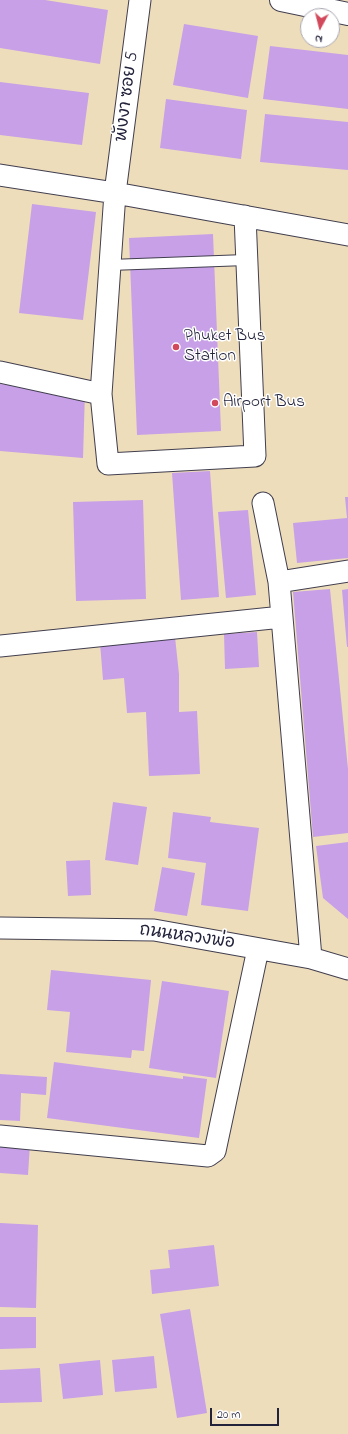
<!DOCTYPE html>
<html>
<head>
<meta charset="utf-8">
<style>
  body { margin:0 }
  #map { position:relative; width:348px; height:1434px; overflow:hidden; background:#edb; font-family:"Indie Flower",sans-serif }
  canvas { display:block }
  .north { position:absolute; left:300px; top:8px; width:40px; height:40px; box-sizing:border-box; background:#fff; border:1px solid #a7a7b1; border-radius:50%; rotate:187deg; font-size:11px; font-weight:700; line-height:16px; text-align:center; color:#22223b }
  .north::after { content:''; display:block; margin:auto; width:14px; height:18px; background:#d1495b; clip-path:polygon(50% 0,100% 100%,50% 72%,0 100%) }
  .scale { position:absolute; left:210px; top:1408px; width:69px; height:18px; box-sizing:border-box; border:2px solid #22223b; border-top:0; padding-left:5px; font-size:12px; line-height:14px; white-space:nowrap; color:#22223b; -webkit-text-stroke:3px #fff; paint-order:stroke }
</style>
</head>
<body>
<div id="map">
<canvas width="348" height="1434"></canvas>
<div class="north">N</div>
<div class="scale">20 m</div>
</div>
<script>
const g = document.querySelector('canvas').getContext('2d');
g.lineJoin = 'round';
function paint(path, color) { g.fillStyle = color; g.fill(path, 'evenodd'); }
const poly = rows => new Path2D(rows.map(r => 'M' + r).join(''));
function trace(path, color, width, dash) { g.strokeStyle = color; g.lineWidth = width; g.lineCap = dash ? 'butt' : 'round'; g.setLineDash(dash || []); g.stroke(path); }
function label(font, color, halo, rows, align = 'center') {
  g.font = font + ' "Indie Flower","Playpen Sans Thai",sans-serif'; g.lineWidth = 3; g.setLineDash([]); g.textBaseline = 'middle'; g.strokeStyle = halo; g.fillStyle = color; for (const [text, x, y, turn = 0] of rows) {
    g.save(); g.translate(x, y); g.rotate((+turn || 0) * Math.PI / 180); g.textAlign = isNaN(turn) ? turn : align; if (halo) g.strokeText(text, 0, 0); g.fillText(text, 0, 0); g.restore();
  }
}
paint(poly([
  [0,0,45,0,108,10,100,64,0,48],
  [184,24,258,36,248,98,173,85],
  [270,46,348,55,348,109,263,99],
  [0,82,89,93,82,145,0,135],
  [166,99,247,110,241,159,160,148],
  [265,114,348,122,348,170,260,162],
  [32,204,96,212,83,320,19,313],
  [213,234,221,431,137,435,129,238],
  [0,384,85,391,83,458,0,451],
  [210,471,219,597,181,600,172,473],
  [345,497,348,497,348,558,297,563,293,523,347,518],
  [143,500,146,599,76,601,73,502],
  [248,510,256,595,226,598,218,512],
  [330,589,348,769,348,833,313,837,293,592],
  [348,589,348,647,347,647,342,590],
  [257,632,259,667,225,669,224,634],
  [175,637,179,674,179,712,197,711,200,774,149,776,146,712,127,713,124,678,103,680,100,643],
  [113,802,147,807,138,865,105,860],
  [173,812,211,817,210,822,259,828,248,911,201,905,206,863,168,858],
  [348,842,348,919,323,898,316,846],
  [90,860,91,895,68,896,66,861],
  [162,867,195,873,187,916,154,911],
  [51,970,151,980,144,1051,132,1050,131,1058,66,1052,70,1012,47,1010],
  [162,981,229,991,216,1078,149,1068],
  [54,1062,183,1079,183,1076,207,1079,199,1138,47,1118],
  [0,1074,47,1077,46,1095,21,1093,20,1121,0,1120],
  [0,1141,30,1144,28,1175,0,1173],
  [0,1223,38,1225,36,1308,0,1307],
  [214,1245,219,1286,152,1294,150,1270,170,1268,168,1250],
  [190,1309,207,1413,177,1418,160,1314],
  [0,1317,36,1317,36,1348,0,1349],
  [154,1356,157,1388,115,1392,112,1360],
  [100,1360,103,1395,63,1399,59,1364],
  [40,1368,42,1402,0,1403,0,1370]
]), '#c7a0e7');
const service = poly([
  [110,265,246,260]
]);
const minor = poly([
  [140,0,115,193,101,394,108,464,255,456,245,216],
  [0,175,115,193,348,235],
  [0,372,101,394],
  [263,503,279,582,311,958],
  [279,582,348,571],
  [0,646,282,617],
  [0,928,154,930,311,958,348,969],
  [0,1136,208,1156,215,1151,258,949]
]);
const tertiary = poly([
  [281,0,348,14]
]);
trace(service, '#413e4e', 12);
trace(minor, '#413e4e', 23);
trace(tertiary, '#413e4e', 24);
trace(service, '#fff', 10);
trace(minor, '#fff', 21);
trace(tertiary, '#fff', 22);
for (const [x, y, r, color] of [
  [176,347,4,"#d1495b"],
  [215,403,4,"#d1495b"]
]) { const dot = new Path2D(); dot.arc(x, y, r, 0, 2 * Math.PI); g.fillStyle = color; g.fill(dot); trace(dot, '#fff', 1.5); }
label('17px', '#22223b', '#fff', [
  ["พังงา ซอย 5",128,97,-83],
  ["ถนนหลวงพ่อ",187,938,8]
]);
label('17px', '#22223b', '#fff', [
  ["Phuket Bus",184,337],
  ["Station",184,357],
  ["Airport Bus",223,403]
], 'left');
</script>
</body>
</html>
